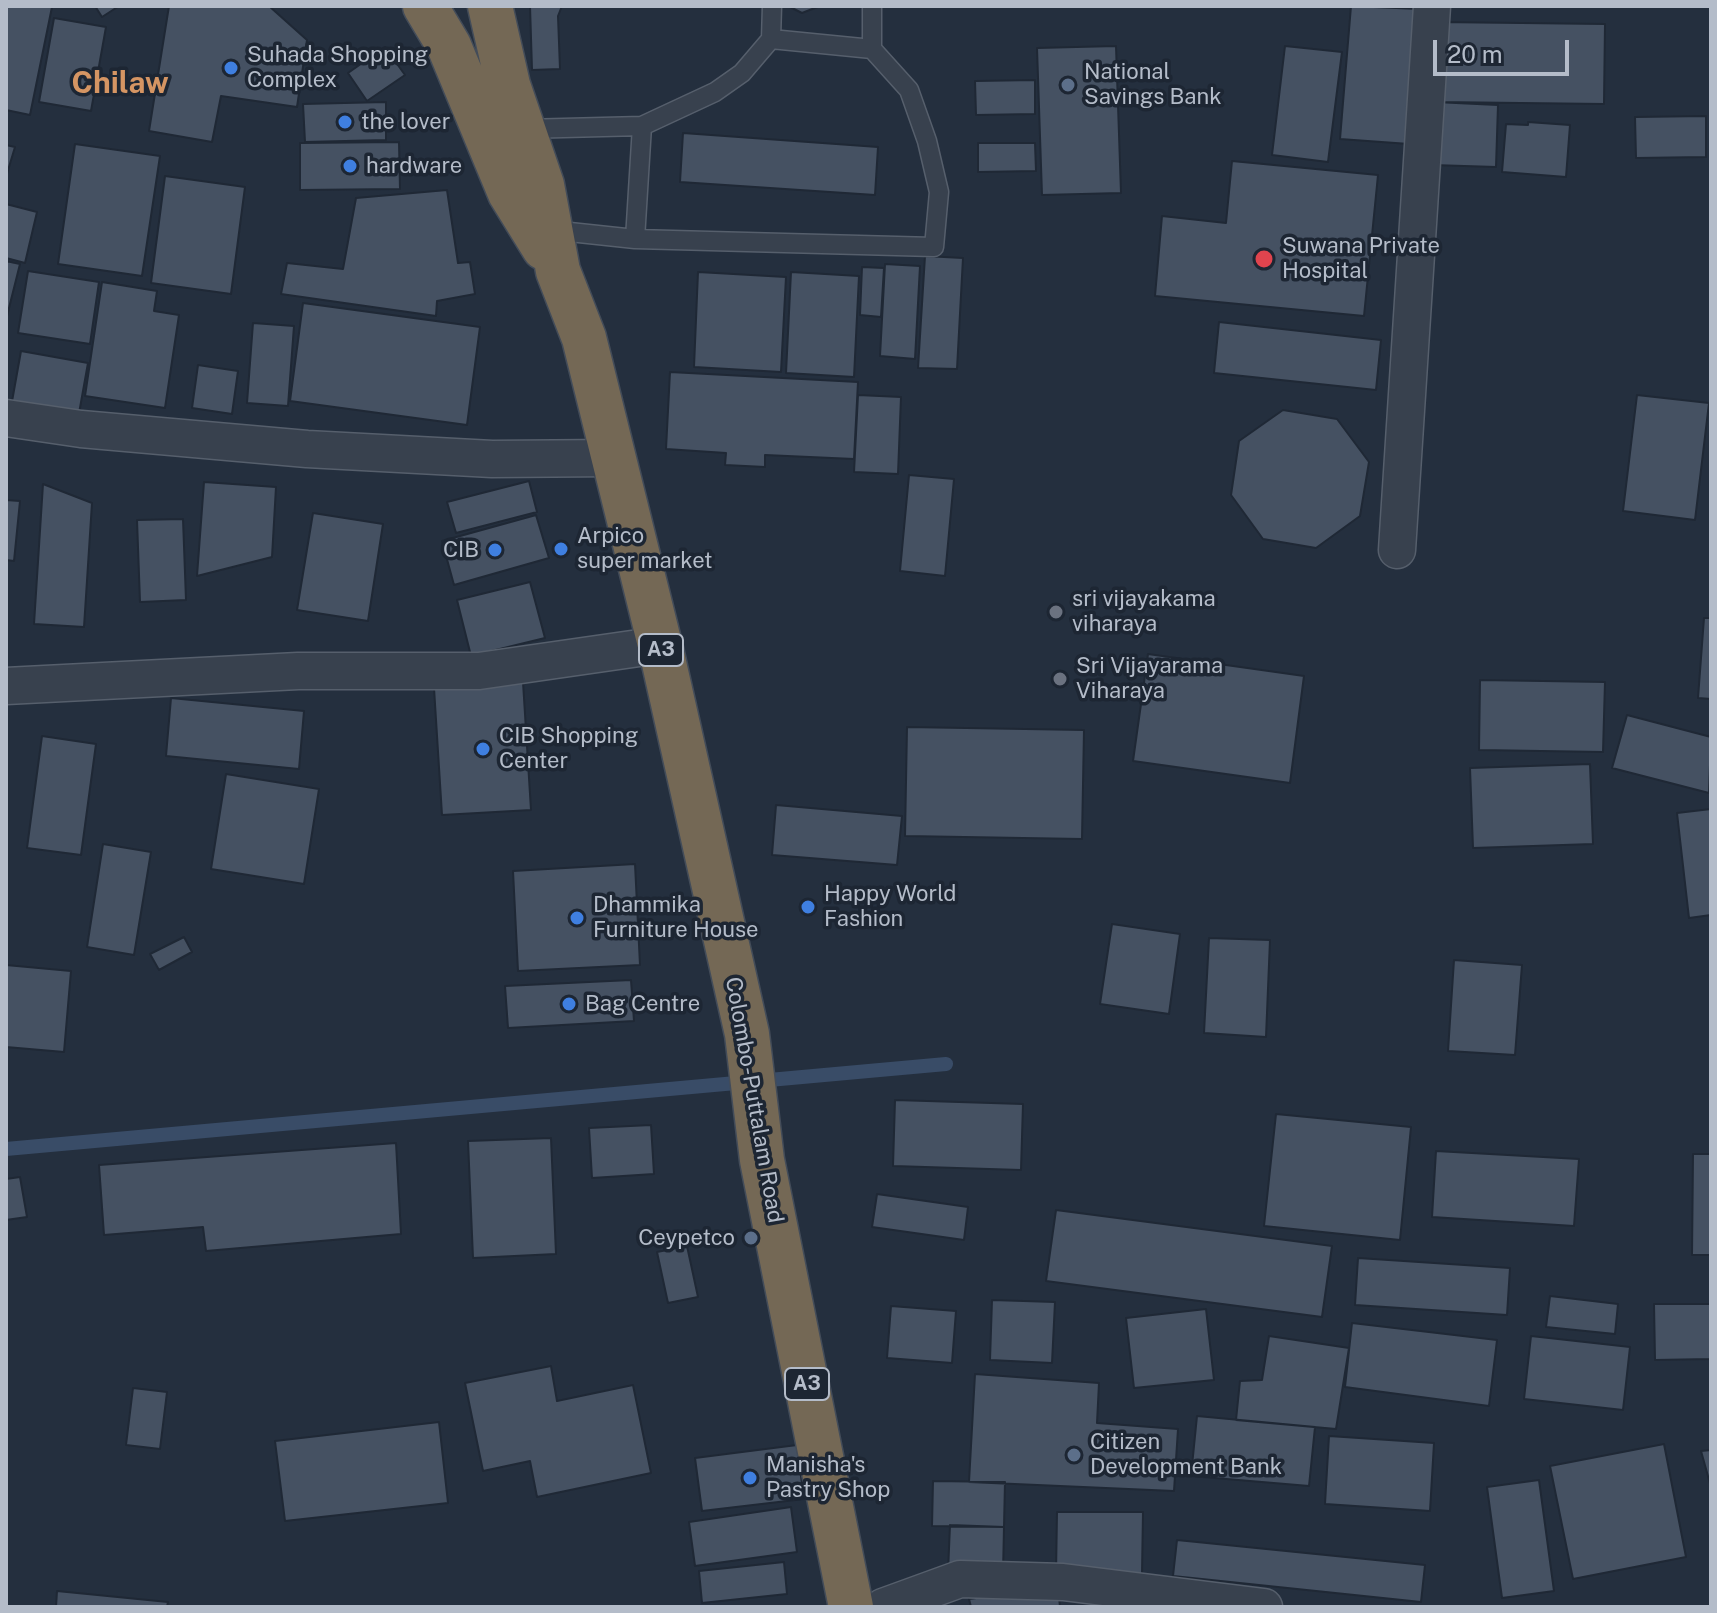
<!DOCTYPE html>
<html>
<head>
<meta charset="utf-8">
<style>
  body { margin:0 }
  #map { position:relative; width:1717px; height:1613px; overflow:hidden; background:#242f3e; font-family:"Public Sans",sans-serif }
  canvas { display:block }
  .frame { position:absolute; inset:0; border:8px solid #b4bcc9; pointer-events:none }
  .scale { position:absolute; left:1433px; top:40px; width:136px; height:36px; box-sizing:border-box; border:4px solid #b4bcc9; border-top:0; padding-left:10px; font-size:24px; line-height:28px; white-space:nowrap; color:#b4bcc9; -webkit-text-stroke:6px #1d2633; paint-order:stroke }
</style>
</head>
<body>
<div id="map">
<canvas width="1717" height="1613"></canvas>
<div class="frame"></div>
<div class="scale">20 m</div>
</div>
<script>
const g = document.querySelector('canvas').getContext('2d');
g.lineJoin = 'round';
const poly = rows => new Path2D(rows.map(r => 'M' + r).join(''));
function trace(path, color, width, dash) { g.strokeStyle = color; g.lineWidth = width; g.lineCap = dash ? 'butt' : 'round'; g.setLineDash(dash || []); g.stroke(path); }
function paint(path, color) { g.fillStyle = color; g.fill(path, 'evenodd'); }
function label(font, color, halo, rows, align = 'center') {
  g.font = font + ' "Public Sans",sans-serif'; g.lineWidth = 7; g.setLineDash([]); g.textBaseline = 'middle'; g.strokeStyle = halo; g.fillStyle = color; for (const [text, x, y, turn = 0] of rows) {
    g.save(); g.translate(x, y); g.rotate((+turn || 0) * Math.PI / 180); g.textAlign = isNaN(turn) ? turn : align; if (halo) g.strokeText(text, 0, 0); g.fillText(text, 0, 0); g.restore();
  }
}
trace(poly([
  [6,1149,946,1064]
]), '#394c67', 14);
const building = poly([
  [6,6,52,7,30,115,6,110,6,6],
  [95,6,119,6,102,17,95,6],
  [169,6,269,6,307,40,297,107,221,96,212,142,149,131,169,6],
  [530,6,562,6,558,16,560,69,532,70,530,6],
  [788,6,820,6,802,13,788,6],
  [1351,6,1419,9,1409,144,1340,139,1351,6],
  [54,18,106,27,91,111,39,102,54,18],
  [1438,22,1605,24,1604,104,1437,102,1438,22],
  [1116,46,1121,193,1042,195,1037,48,1116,46],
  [1285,46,1342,52,1328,162,1272,155,1285,46],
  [385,47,405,75,367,101,348,73,385,47],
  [1035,80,1035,114,976,115,975,81,1035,80],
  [386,102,386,140,305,142,303,104,386,102],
  [1435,102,1498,105,1496,167,1432,165,1435,102],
  [1706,116,1706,157,1636,158,1635,117,1706,116],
  [1528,122,1570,125,1566,177,1502,172,1506,124,1528,125,1528,122],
  [683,133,878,147,875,195,680,182,683,133],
  [399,142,400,189,300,190,300,143,399,142],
  [978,143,1035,143,1036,171,978,172,978,143],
  [75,144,160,156,142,276,58,264,75,144],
  [6,145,15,147,6,177,6,145],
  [1232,161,1378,175,1364,316,1155,296,1162,216,1226,223,1232,161],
  [165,176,245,187,231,294,151,283,165,176],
  [447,190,458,263,470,262,475,294,437,301,436,316,281,294,287,263,343,269,356,198,447,190],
  [6,204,37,212,25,263,6,258,6,204],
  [925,256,963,258,957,369,918,368,925,256],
  [6,261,20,264,6,320,6,261],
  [885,264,920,266,915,359,880,356,885,264],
  [862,267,884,268,881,317,860,315,862,267],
  [28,271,99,282,90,344,18,333,28,271],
  [698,272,786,277,781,372,694,367,698,272],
  [791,272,859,276,854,377,786,373,791,272],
  [102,282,157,291,154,311,179,315,165,408,85,396,102,282],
  [303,303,480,327,467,425,290,401,303,303],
  [1219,322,1381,340,1376,390,1214,373,1219,322],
  [253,323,294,326,288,406,247,403,253,323],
  [21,351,88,363,78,419,11,407,21,351],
  [198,365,238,371,232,414,192,408,198,365],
  [670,372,858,382,854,459,765,455,765,467,725,465,726,453,666,449,670,372],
  [858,395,901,397,898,474,854,472,858,395],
  [1637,395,1709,403,1695,520,1623,511,1637,395],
  [1283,410,1337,419,1369,462,1360,516,1316,548,1263,539,1231,495,1239,441,1283,410],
  [909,475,954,479,945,576,900,571,909,475],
  [529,481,537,512,456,533,447,502,529,481],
  [204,482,276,487,272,557,197,576,204,482],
  [43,484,92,503,84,627,34,624,43,484],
  [6,500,20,501,14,561,6,560,6,500],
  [313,513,383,524,368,621,297,610,313,513],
  [536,515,549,558,454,585,442,541,536,515],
  [183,519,186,600,140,602,137,520,183,519],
  [530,582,545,638,471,656,457,600,530,582],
  [1704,618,1711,618,1711,699,1698,698,1704,618],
  [1148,654,1304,676,1290,783,1133,761,1148,654],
  [1480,680,1605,682,1603,752,1479,750,1480,680],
  [523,682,531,810,442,815,434,688,523,682],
  [171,698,304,711,299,769,166,756,171,698],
  [1627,715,1711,737,1709,793,1612,768,1627,715],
  [907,727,1084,730,1082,839,905,836,907,727],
  [42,736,96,744,81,855,27,848,42,736],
  [1590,764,1593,844,1473,848,1470,768,1590,764],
  [226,774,319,789,304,884,211,869,226,774],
  [776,805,902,816,897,865,772,855,776,805],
  [1711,809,1711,915,1689,918,1677,813,1711,809],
  [103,844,151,852,134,955,87,947,103,844],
  [635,864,640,965,518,971,513,871,635,864],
  [1112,924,1180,934,1169,1014,1100,1004,1112,924],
  [184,937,192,952,159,970,150,954,184,937],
  [1209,938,1270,940,1266,1037,1204,1033,1209,938],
  [1454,960,1522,965,1515,1055,1448,1051,1454,960],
  [6,965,71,971,64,1052,6,1047,6,965],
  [631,980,634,1021,508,1028,505,986,631,980],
  [895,1100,1023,1104,1021,1170,893,1166,895,1100],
  [1276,1114,1411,1127,1400,1240,1264,1226,1276,1114],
  [651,1125,654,1174,592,1178,589,1128,651,1125],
  [551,1138,556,1254,473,1258,468,1141,551,1138],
  [396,1143,401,1234,206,1251,203,1227,104,1235,99,1165,396,1143],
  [1436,1151,1579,1159,1574,1226,1432,1217,1436,1151],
  [1693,1154,1711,1154,1711,1255,1692,1255,1693,1154],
  [20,1177,27,1217,6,1220,6,1179,20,1177],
  [877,1194,968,1207,964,1240,872,1227,877,1194],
  [1056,1210,1332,1246,1322,1317,1046,1281,1056,1210],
  [687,1246,698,1297,668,1303,657,1252,687,1246],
  [1358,1258,1510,1268,1507,1315,1355,1305,1358,1258],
  [1550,1296,1618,1304,1615,1334,1546,1327,1550,1296],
  [992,1300,1055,1302,1052,1363,990,1360,992,1300],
  [1654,1304,1711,1304,1711,1359,1655,1360,1654,1304],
  [891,1306,956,1311,952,1363,887,1358,891,1306],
  [1206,1309,1214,1380,1134,1388,1126,1318,1206,1309],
  [1352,1323,1497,1340,1489,1406,1345,1387,1352,1323],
  [1269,1336,1349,1348,1336,1429,1236,1420,1240,1381,1262,1380,1269,1336],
  [1531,1336,1630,1347,1623,1410,1524,1399,1531,1336],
  [551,1366,557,1401,633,1385,651,1473,537,1497,530,1461,483,1471,465,1383,551,1366],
  [975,1374,1099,1383,1097,1423,1178,1429,1174,1491,969,1482,975,1374],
  [133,1388,167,1392,160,1449,126,1445,133,1388],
  [1197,1416,1315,1427,1309,1486,1191,1476,1197,1416],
  [439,1422,448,1503,285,1521,275,1441,439,1422],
  [1329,1436,1434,1443,1430,1511,1325,1504,1329,1436],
  [1664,1444,1686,1557,1573,1579,1550,1466,1664,1444],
  [797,1445,804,1499,702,1511,695,1458,797,1445],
  [1711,1450,1711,1487,1701,1451,1711,1450],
  [1539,1480,1554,1591,1502,1598,1487,1487,1539,1480],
  [933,1481,1005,1482,1004,1527,932,1526,933,1481],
  [791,1507,797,1552,695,1566,689,1522,791,1507],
  [1057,1512,1143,1512,1142,1574,1056,1574,1057,1512],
  [950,1525,1004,1527,1003,1574,948,1572,950,1525],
  [1177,1540,1425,1565,1421,1602,1173,1576,1177,1540],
  [784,1562,787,1594,702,1603,699,1571,784,1562],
  [1058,1587,1060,1607,971,1607,969,1599,1058,1587],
  [57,1591,168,1602,167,1607,56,1607,57,1591]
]);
paint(building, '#455162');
trace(building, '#1f2835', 2);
const lane = poly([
  [771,39,872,49],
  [524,129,642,126],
  [551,230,635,239,934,247,939,192,927,141,909,90,872,49,872,6],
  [635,239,642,126,715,92,742,73,771,39,772,6]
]);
const street = poly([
  [6,418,81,429,307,449,492,459,615,458],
  [1397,550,1432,6],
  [6,686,298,671,479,671,660,645],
  [883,1607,960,1579,1063,1582,1264,1607]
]);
const highway = poly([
  [425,6,449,46,510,193,544,248],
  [490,6,508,85,542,185,558,271,584,338,660,645,747,1034,762,1160,851,1607]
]);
trace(lane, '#565f6c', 21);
trace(street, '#565f6c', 39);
trace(highway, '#434c59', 47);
trace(lane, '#38414e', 18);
trace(street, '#38414e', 36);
trace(highway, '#746855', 44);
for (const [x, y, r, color] of [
  [231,68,8,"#3f7fe0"],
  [1068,85,8,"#5c6f8a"],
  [345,122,8,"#3f7fe0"],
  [350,166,8,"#3f7fe0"],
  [1264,259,10,"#e0444e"],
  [561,549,8,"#3f7fe0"],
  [495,550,8,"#3f7fe0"],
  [1056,612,8,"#6b7280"],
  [1060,679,8,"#6b7280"],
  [483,749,8,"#3f7fe0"],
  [808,907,8,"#3f7fe0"],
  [577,918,8,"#3f7fe0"],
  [569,1004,8,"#3f7fe0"],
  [751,1238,8,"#5c6f8a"],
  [1074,1455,8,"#5c6f8a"],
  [750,1478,8,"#3f7fe0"]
]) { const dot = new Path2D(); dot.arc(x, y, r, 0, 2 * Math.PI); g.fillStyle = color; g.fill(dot); trace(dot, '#1d2633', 3); }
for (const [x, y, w] of [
  [661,650,44],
  [807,1384,44]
]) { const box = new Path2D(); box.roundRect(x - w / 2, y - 16, w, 32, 6); g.fillStyle = '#1d2633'; g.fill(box); trace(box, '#b4bcc9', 2); }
label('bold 20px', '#b4bcc9', null, [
  ["A3",661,650],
  ["A3",807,1384]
]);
label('22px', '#b4bcc9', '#1d2633', [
  ["Suhada Shopping",247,55],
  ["Complex",247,80],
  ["National",1084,72],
  ["Savings Bank",1084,97],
  ["the lover",361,122],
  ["hardware",366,166],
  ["Suwana Private",1282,246],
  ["Hospital",1282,271],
  ["Arpico",577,536],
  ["super market",577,561],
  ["CIB",479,550,"right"],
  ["sri vijayakama",1072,599],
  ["viharaya",1072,624],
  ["Sri Vijayarama",1076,666],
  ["Viharaya",1076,691],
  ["CIB Shopping",499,736],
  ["Center",499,761],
  ["Happy World",824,894],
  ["Fashion",824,919],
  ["Dhammika",593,905],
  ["Furniture House",593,930],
  ["Bag Centre",585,1004],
  ["Ceypetco",735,1238,"right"],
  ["Citizen",1090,1442],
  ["Development Bank",1090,1467],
  ["Manisha's",766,1465],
  ["Pastry Shop",766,1490]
], 'left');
label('22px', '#b4bcc9', '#1d2633', [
  ["Colombo-Puttalam Road",754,1100,80]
]);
label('bold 30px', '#d59563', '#1d2633', [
  ["Chilaw",120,84]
]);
</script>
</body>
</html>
